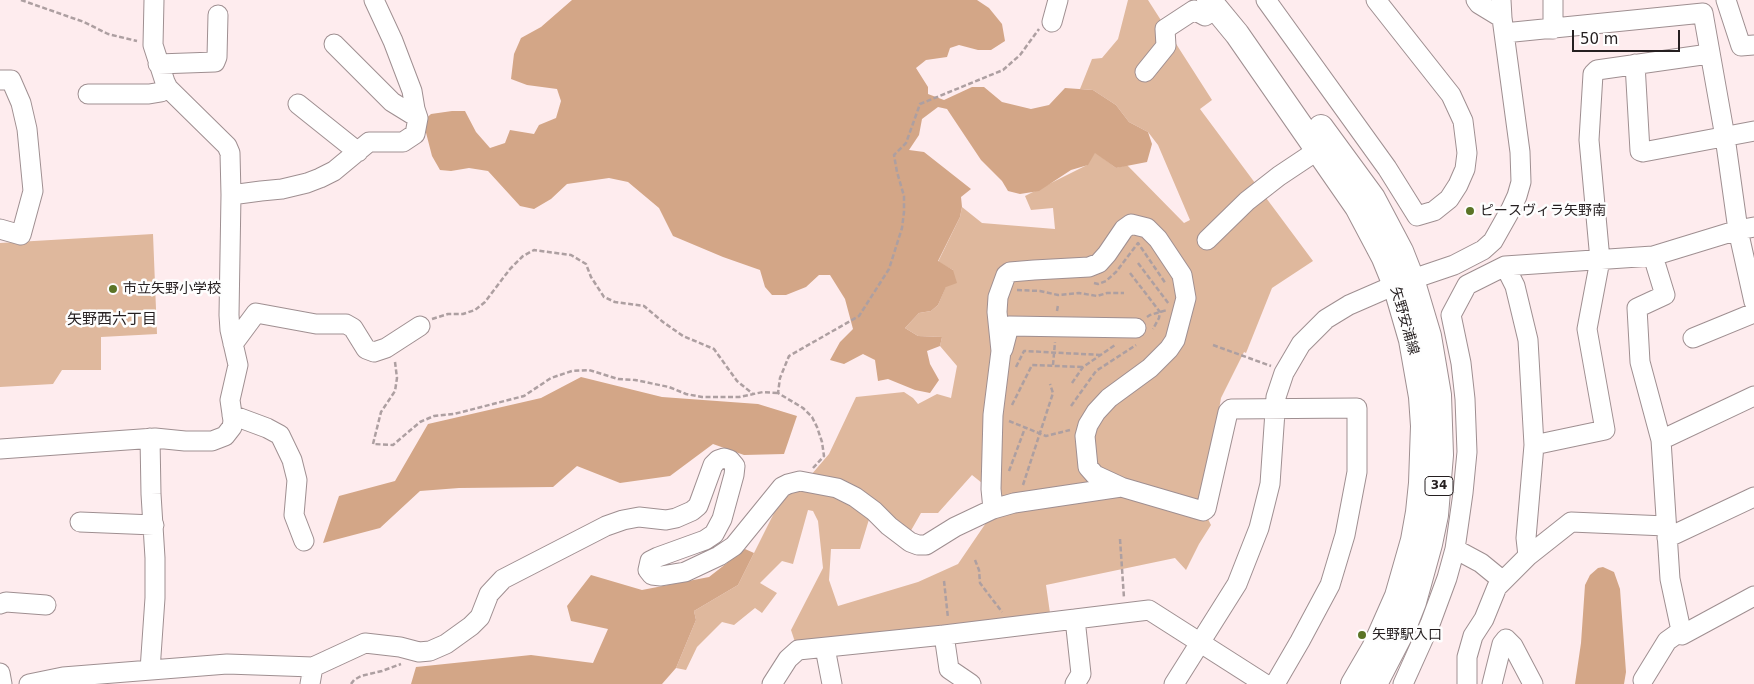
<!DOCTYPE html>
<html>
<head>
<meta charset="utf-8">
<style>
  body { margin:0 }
  #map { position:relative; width:1754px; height:684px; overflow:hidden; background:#feecee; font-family:"DejaVu Sans",sans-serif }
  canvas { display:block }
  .scale { position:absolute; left:1572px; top:30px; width:108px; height:22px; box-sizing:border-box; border:2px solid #251f20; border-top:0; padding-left:6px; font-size:15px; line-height:18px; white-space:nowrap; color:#251f20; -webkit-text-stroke:4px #fefefe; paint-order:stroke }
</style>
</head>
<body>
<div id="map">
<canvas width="1754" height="684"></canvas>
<div class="scale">50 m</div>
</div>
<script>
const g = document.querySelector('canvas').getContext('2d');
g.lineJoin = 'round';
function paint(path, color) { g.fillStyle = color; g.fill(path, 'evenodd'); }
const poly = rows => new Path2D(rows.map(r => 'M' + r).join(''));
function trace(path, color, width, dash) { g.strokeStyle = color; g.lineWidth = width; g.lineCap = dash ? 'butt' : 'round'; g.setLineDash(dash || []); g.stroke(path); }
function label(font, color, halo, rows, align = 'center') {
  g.font = font + ' "DejaVu Sans","Noto Sans JP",sans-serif'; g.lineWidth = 5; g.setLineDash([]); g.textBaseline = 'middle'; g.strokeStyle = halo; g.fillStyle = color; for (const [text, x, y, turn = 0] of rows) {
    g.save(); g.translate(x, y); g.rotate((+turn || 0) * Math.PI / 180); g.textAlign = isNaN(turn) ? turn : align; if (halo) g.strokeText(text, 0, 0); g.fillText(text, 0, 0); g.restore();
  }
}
paint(poly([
  [1128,0,1148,0,1212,100,1200,109,1313,261,1272,288,1246,353,1244,352,1221,398,1203,501,1125,484,984,505,982,483,972,475,938,513,921,513,909,534,811,475,829,454,856,397,904,392,913,398,918,404,937,394,951,398,957,366,940,346,942,337,918,336,905,328,919,313,931,311,938,305,953,270,938,262,960,217,962,207,982,223,1055,229,1053,208,1031,210,1025,196,1087,165,1095,152,1116,168,1127,165,1184,223,1190,220,1158,145,1148,132,1129,122,1116,105,1093,90,1080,89,1092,59,1102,58,1118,39],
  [153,234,157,334,101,337,101,370,62,370,53,384,0,387,0,243],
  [793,489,847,498,870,516,860,549,831,549,829,580,838,606,918,582,958,564,990,517,1030,506,1126,493,1208,519,1211,525,1199,544,1186,570,1175,558,1046,585,1050,613,866,636,795,642,791,630,823,568,818,521,813,511,808,510,793,564,782,561,760,583,777,593,762,613,755,608,734,625,722,622,697,647,686,670,676,668,696,620,694,611,738,585,780,501]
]), '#dfb89d');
paint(poly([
  [572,0,977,0,989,8,1002,24,1005,41,991,50,978,50,959,45,950,48,947,57,926,60,916,68,928,87,928,94,944,100,972,87,984,87,1002,102,1031,109,1049,105,1065,88,1093,90,1116,105,1129,122,1148,132,1152,144,1147,162,1116,168,1095,153,1088,165,1071,170,1039,191,1020,194,1008,191,1002,181,981,160,947,109,938,107,922,119,919,135,909,150,924,152,971,189,961,197,962,207,960,217,938,261,953,270,957,283,946,287,938,305,931,311,919,313,905,328,918,336,942,337,940,346,927,351,930,364,939,380,930,393,915,390,888,379,878,381,875,360,863,354,844,364,830,360,840,342,853,329,845,299,830,275,819,275,806,287,786,295,772,295,765,287,760,270,723,257,673,236,659,208,628,182,609,178,567,184,551,199,534,209,520,206,488,171,469,168,451,171,440,170,432,156,423,121,431,114,452,111,465,111,476,132,490,148,505,143,510,130,534,134,539,125,556,118,561,101,557,89,527,85,511,79,514,54,521,38,541,27],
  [581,377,662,397,758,404,797,416,784,454,744,455,713,444,670,476,620,483,577,466,553,487,459,488,420,491,380,528,323,543,339,496,395,481,428,424,541,398],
  [745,549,754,553,738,585,694,611,696,620,676,668,662,684,411,684,416,667,531,655,593,663,608,629,571,621,567,606,591,575,642,590,709,577],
  [1603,567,1614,572,1620,589,1626,672,1624,684,1575,684,1581,643,1585,585,1590,575,1598,568]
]), '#d3a687');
const minor = poly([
  [1266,0,1387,168,1417,216,1434,211,1449,199,1458,185,1465,169,1467,153,1463,121,1451,95,1376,0],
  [1476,0,1479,4,1502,18],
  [1553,0,1553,29],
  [1726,0,1741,46,1754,45],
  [1052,22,1058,0],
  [1504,33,1703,13,1725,137,1738,230,1754,302],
  [334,44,392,102,418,118],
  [158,64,215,62,217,57,218,15],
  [1635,64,1640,151,1643,152,1754,131],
  [1145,72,1166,46,1165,29,1194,10,1205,16,1216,9],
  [0,80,11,80,21,103,27,129,33,191,21,235,0,229],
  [88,94,149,94,161,92,168,88],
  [298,104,358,152],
  [231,195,261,191,282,189,307,183,320,178,334,171,369,142,403,142,415,134,418,118,415,109,412,91,393,41,374,0],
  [1207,240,1247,201,1279,176,1318,150],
  [1653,256,1665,295,1637,308,1640,362,1661,440,1670,579,1682,635,1754,596],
  [1693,338,1754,313],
  [233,344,256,313,316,324,346,324,353,328,366,349,374,352,386,348,420,326],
  [1003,349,1009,326,1136,328],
  [232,415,267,428,280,435,292,460,297,480,294,515,304,541],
  [1661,440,1754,396],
  [1534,445,1605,430,1587,329,1600,260,1589,140,1593,74,1597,70,1709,54],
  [0,449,155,438,185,441,212,441,225,436,232,427,233,421,230,400,238,365,230,330,229,315,231,195,230,153,227,146,168,88,165,82,153,45,154,0],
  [993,509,991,489,993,415,1001,351,997,312,998,297,1006,275,1010,272,1034,270,1089,267,1099,263,1107,254,1124,229,1131,224,1147,228,1158,239,1182,275,1186,298,1175,340,1169,349,1150,368,1109,398,1096,412,1088,425,1085,436,1088,467,1095,475,1121,487],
  [80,522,154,525],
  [1667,538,1754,497],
  [1455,549,1481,563,1503,581],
  [1528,556,1526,538,1534,445,1528,340,1515,286,1505,266,1653,256,1738,230,1754,227],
  [0,604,6,602,46,605],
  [944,635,949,669,971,684],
  [825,648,832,684],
  [150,670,155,598,155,558,151,494,150,438],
  [0,673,2,684],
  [1643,680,1667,641,1681,631],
  [29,684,63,677,227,664,313,667,365,643,400,647,419,652,430,651,446,644,471,626,480,617,489,594,503,579,606,526,623,520,639,517,666,520,676,518,692,511,698,506,701,498,713,465,718,460,724,458,730,460,735,466,734,475,722,519,714,534,705,540,658,557,650,561,648,570,652,575,661,576,685,572,719,556,734,546,782,487,788,484,800,481,837,488,855,497,874,511,889,526,910,542,918,545,926,545,955,527,993,509,1014,503,1121,487,1203,511,1206,509,1228,412,1231,409,1357,408,1357,472,1345,535,1330,585,1300,641,1275,684],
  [310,684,313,667],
  [772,684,788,659,798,650,944,635,1149,610,1265,684],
  [1075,684,1081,674,1075,619],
  [1174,684,1237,584,1259,528,1270,484,1276,397,1284,373,1301,344,1326,319,1349,305,1395,285,1454,265,1483,250,1493,241,1511,209,1517,196,1521,182,1520,152,1502,18,1501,0],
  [1403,684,1430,624,1447,578,1455,549,1463,493,1467,452,1465,399,1461,363,1451,315,1467,285,1505,266],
  [1467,684,1467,657,1473,636,1484,619,1497,587,1528,556,1571,522,1666,526],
  [1492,684,1502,644,1506,639,1513,646,1533,684]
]);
const major = poly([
  [1209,0,1237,34,1357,207,1384,258,1395,285,1411,340,1421,397,1423,426,1421,483,1418,512,1413,540,1397,596,1374,648,1353,684],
  [1321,127,1373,198,1401,251,1412,279,1429,336,1439,395,1441,455,1436,515,1430,544,1414,602,1403,630,1375,684]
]);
trace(minor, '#9f8f91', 21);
trace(major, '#9f8f91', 26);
trace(poly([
  [21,0,84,22,108,34,137,41],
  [1138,263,1169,304],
  [1130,273,1160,312,1159,318,1153,329],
  [1094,283,1098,284,1106,281,1116,272,1138,243,1166,284],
  [1017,290,1040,291,1058,295,1079,293,1097,296,1107,293,1124,293],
  [1057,311,1058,305],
  [1147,317,1150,315,1167,310],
  [432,319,448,314,463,314,475,310,485,302,510,269,523,256,534,250,571,255,586,264,591,277,604,297,615,302,644,306,663,322,683,336,714,349,737,381,753,394],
  [1213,345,1271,366],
  [395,362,397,378,395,391,381,412,373,444,393,445,420,422,434,416,454,414,524,396,551,378,572,371,589,370,618,379,635,380,669,387,686,394,702,397,739,397,763,392,778,393],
  [1053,365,1055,342],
  [1016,367,1024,351,1102,355],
  [1072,383,1083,367,1115,345],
  [1012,405,1032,365,1083,367],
  [1071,406,1096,371,1136,345],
  [1009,421,1046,436,1070,430],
  [813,468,824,456,822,442,817,427,812,417,803,408,778,393,780,378,789,356,859,316,889,269,902,228,904,212,904,196,897,172,894,155,906,143,920,104,1003,70,1020,55,1039,29],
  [1009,471,1025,428],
  [1023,485,1053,393,1050,384],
  [1120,539,1124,598],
  [975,560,979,570,980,583,1002,612],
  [944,581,948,618],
  [351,684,354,680,361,676,382,671,401,664]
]), '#ad9fa1', 2.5, [5, 2.5]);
trace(minor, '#fff', 19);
trace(major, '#fff', 24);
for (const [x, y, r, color] of [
  [1470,211,5,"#5b7426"],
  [113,289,5,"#5b7426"],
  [1362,635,5,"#5b7426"]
]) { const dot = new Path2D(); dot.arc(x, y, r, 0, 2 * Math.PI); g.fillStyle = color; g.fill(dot); trace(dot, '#fefefe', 2); }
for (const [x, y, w] of [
  [1439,486,28]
]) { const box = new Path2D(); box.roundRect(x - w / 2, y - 9.5, w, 19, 4); g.fillStyle = '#fefefe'; g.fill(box); trace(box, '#251f20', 1); }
label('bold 12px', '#251f20', null, [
  ["34",1439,486]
]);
label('14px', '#251f20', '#fefefe', [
  ["ピースヴィラ矢野南",1480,211],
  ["市立矢野小学校",123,289],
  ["矢野駅入口",1372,635]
], 'left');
label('14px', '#251f20', '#fefefe', [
  ["矢野安浦線",1404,321,74]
]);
label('15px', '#251f20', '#fefefe', [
  ["矢野西六丁目",112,320]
]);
</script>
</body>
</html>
